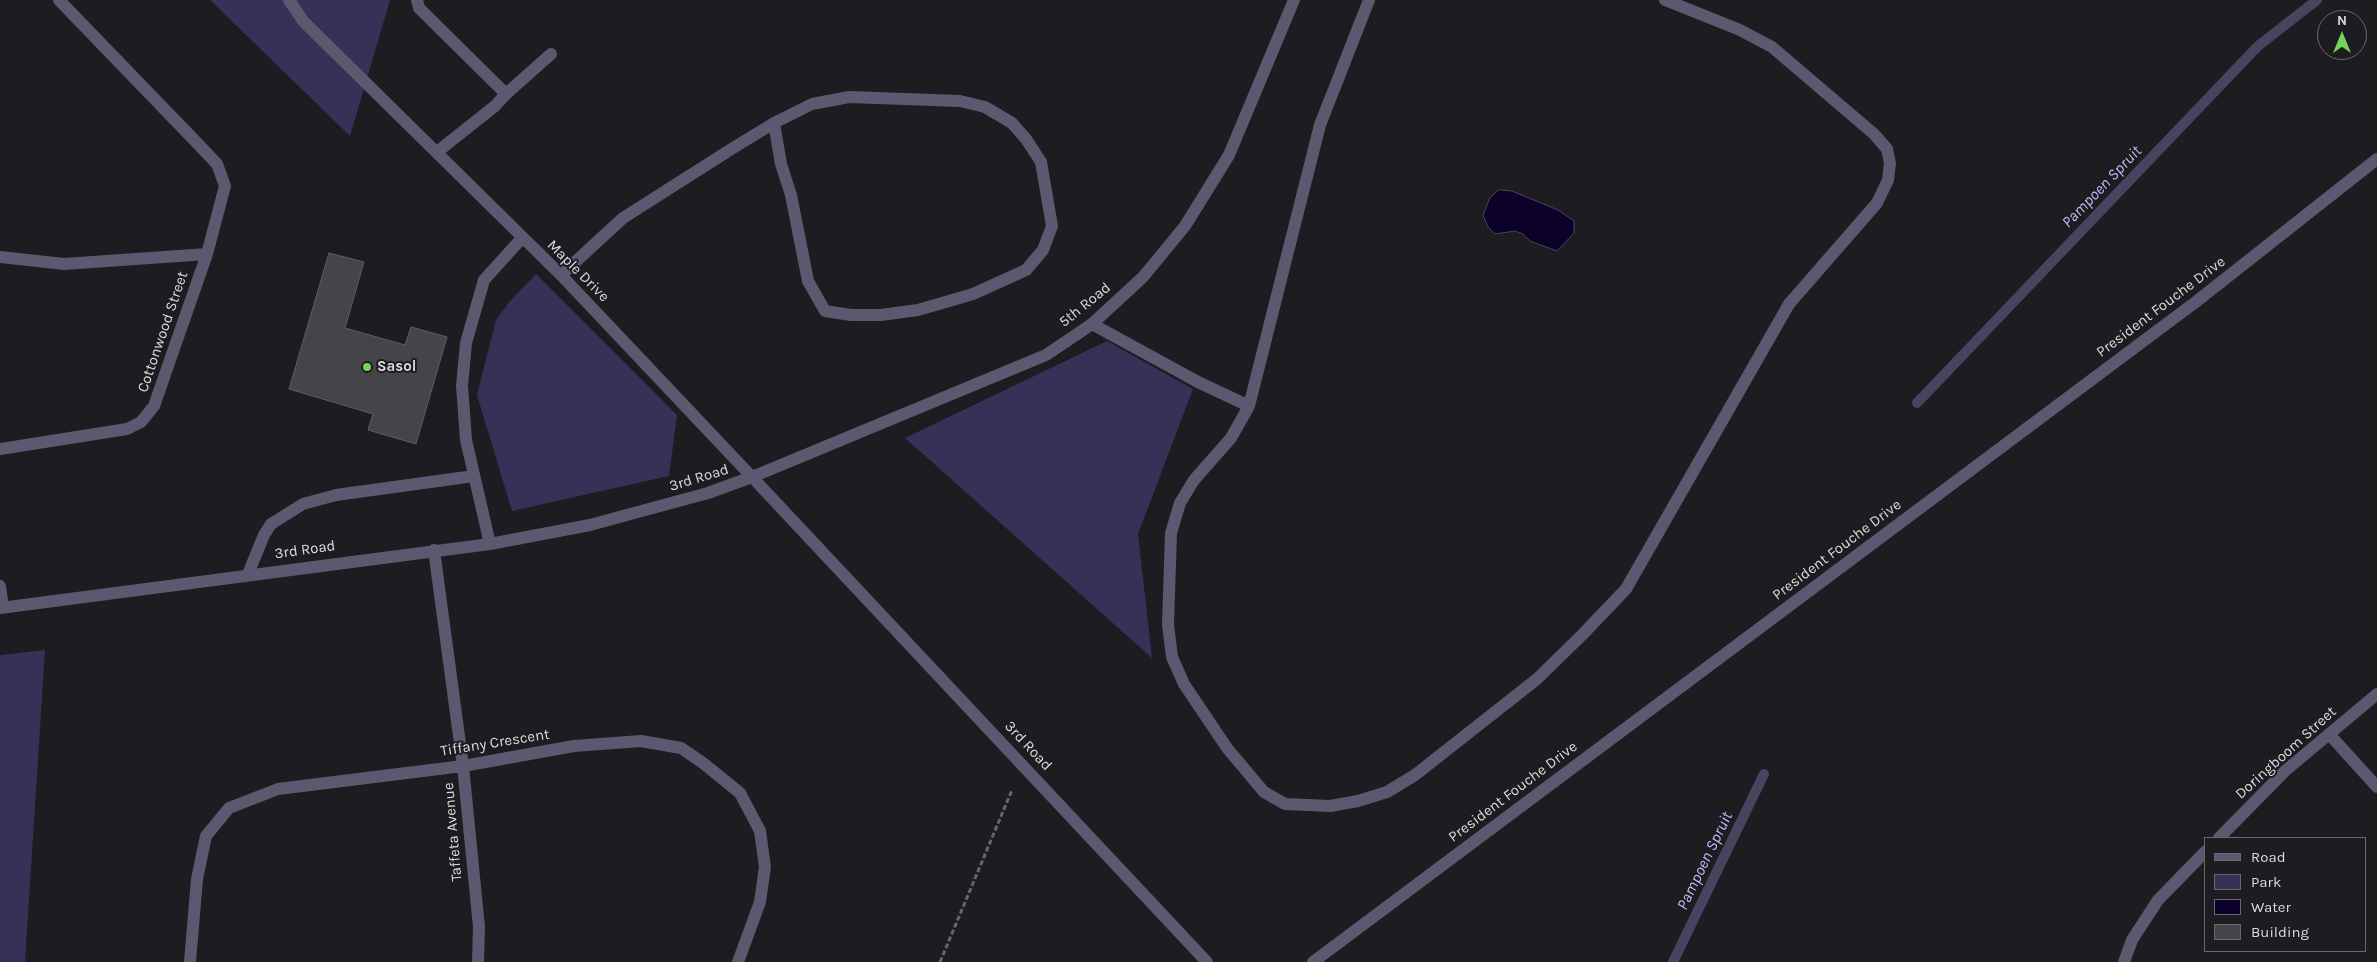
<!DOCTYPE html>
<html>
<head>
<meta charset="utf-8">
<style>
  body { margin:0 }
  #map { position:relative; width:2377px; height:962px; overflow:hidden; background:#1c1c21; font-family:Karla,sans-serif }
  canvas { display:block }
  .legend { position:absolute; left:2204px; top:837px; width:162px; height:115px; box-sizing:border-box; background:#1c1c21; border:1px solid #69696d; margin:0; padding:6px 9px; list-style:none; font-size:15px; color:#dcdcdf }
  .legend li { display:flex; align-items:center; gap:10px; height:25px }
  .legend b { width:25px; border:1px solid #69696d }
  .north { position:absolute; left:2317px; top:10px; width:50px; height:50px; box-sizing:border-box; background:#1c1c21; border:1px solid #69696d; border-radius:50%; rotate:0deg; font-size:14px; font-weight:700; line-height:20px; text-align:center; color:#dcdcdf }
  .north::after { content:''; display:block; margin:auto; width:18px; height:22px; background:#75d25b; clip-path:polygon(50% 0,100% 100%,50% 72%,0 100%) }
</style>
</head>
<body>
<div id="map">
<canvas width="2377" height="962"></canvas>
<ul class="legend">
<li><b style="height:6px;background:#5b5970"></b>Road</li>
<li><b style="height:14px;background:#373157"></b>Park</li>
<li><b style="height:14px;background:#0c0129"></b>Water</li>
<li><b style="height:14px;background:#444449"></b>Building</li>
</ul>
<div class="north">N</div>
</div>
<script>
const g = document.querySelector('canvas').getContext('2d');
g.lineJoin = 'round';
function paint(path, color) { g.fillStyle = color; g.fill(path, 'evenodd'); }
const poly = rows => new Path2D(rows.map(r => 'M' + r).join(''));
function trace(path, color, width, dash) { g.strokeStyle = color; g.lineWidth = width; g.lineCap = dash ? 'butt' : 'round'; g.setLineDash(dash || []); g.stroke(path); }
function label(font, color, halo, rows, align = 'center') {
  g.font = font + ' Karla,sans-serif'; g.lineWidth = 4; g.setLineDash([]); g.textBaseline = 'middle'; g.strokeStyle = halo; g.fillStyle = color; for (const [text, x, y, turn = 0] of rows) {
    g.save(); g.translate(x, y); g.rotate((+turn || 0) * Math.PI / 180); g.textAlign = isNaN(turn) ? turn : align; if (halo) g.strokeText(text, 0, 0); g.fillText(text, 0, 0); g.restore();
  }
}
paint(poly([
  [210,0,390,0,350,136],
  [536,274,677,415,669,476,512,511,477,395,496,320,510,301],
  [1107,341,1193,389,1138,534,1152,658,905,438],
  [45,650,25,962,0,962,0,655]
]), '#373157');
const water = poly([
  [1498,190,1512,191,1558,210,1574,221,1574,233,1557,251,1530,241,1523,234,1515,231,1495,234,1488,227,1483,215,1490,198,1498,190]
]);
paint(water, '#0c0129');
trace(water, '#4a4360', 1);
trace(poly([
  [1917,403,2258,46,2317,0],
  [1673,962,1764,774]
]), '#4a4360', 10);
const building = poly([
  [329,253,364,262,345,328,405,345,411,327,447,337,416,444,368,430,373,414,289,389,329,253]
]);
paint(building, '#444449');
trace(building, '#5e5d64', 1);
trace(poly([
  [940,962,1012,790]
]), '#67676b', 3, [5, 2.5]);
trace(poly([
  [490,544,466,440,462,386,466,343,484,280,522,238],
  [248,574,264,535,271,524,303,504,336,495,474,476]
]), '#5b5970', 12);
trace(poly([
  [289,0,303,21,561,275,752,477,1046,355,1092,324,1143,277,1185,226,1229,155,1294,0],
  [417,0,419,8,506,94,495,106,437,152],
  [1369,0,1320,125,1249,406,1231,438,1194,480,1180,503,1171,533,1168,625,1172,657,1184,684,1227,748,1264,792,1285,804,1330,806,1358,801,1387,792,1415,775,1537,679,1582,635,1626,589,1789,304,1877,203,1888,180,1890,163,1887,149,1874,134,1772,47,1740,30,1665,0],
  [506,94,551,54],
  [0,257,64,264,207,254],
  [561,275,623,218,733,148,774,123,812,104,849,97,960,101,985,107,1012,123,1026,139,1041,162,1052,226,1043,250,1026,270,973,294,918,310,881,315,851,315,825,311,808,281,791,195,781,164,774,123],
  [1092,324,1198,382,1249,406],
  [0,449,127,429,141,422,154,406,207,254,225,186,217,164,199,145,59,0],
  [434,550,463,766,479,927,478,962],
  [0,586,3,607],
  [0,608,490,544,590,525,708,493,752,477,1207,962],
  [2329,734,2377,787],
  [2219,838,2285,771,2377,694],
  [190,962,197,879,206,836,229,808,278,789,463,766,574,746,641,741,681,748,703,763,740,793,760,831,765,867,760,902,738,962],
  [2124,962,2132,940,2158,900,2206,851]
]), '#5b5970', 12);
trace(poly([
  [1313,962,2197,301,2377,159]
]), '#5b5970', 12);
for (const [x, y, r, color] of [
  [367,367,5,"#75d25b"]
]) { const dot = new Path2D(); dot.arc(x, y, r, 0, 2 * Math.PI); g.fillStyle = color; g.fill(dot); trace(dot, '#1c1c21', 2); }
label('15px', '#dcdcdf', '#1c1c21', [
  ["Maple Drive",578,271,45],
  ["5th Road",1085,305,-39],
  ["President Fouche Drive",2161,307,-37],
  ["Cottonwood Street",163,332,-71],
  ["3rd Road",699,478,-17],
  ["3rd Road",305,550,-8],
  ["President Fouche Drive",1837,550,-37],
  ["Tiffany Crescent",495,743,-9],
  ["3rd Road",1028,746,47],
  ["Doringboom Street",2286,753,-42],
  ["President Fouche Drive",1513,792,-37],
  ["Taffeta Avenue",453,832,-95]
]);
label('bold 15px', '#dcdcdf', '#1c1c21', [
  ["Sasol",377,367]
], 'left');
label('italic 16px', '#bfb9f7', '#1c1c21', [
  ["Pampoen Spruit",2102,187,-46],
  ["Pampoen Spruit",1705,861,-64]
]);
</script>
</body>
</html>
